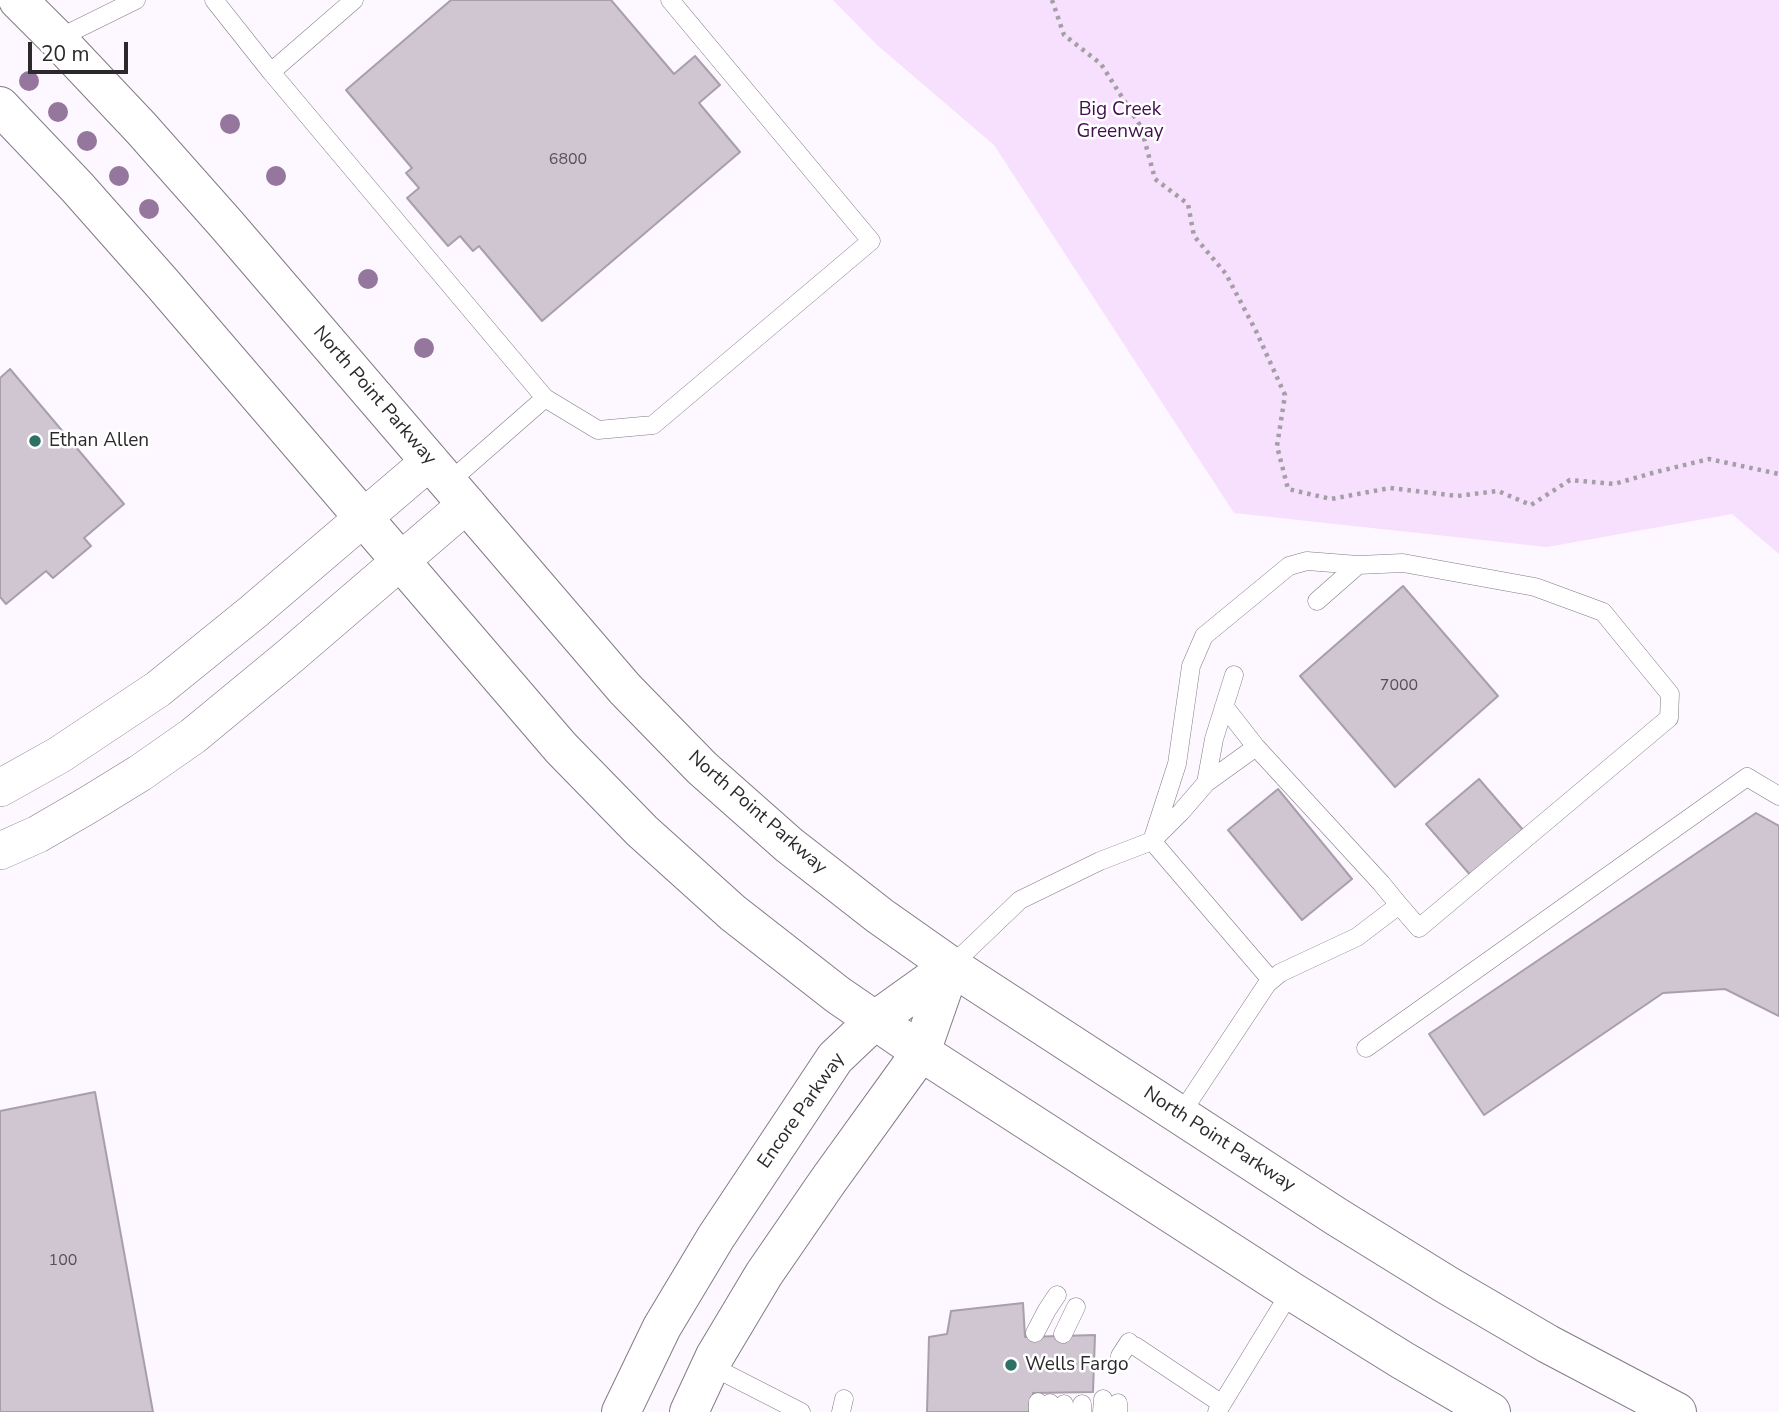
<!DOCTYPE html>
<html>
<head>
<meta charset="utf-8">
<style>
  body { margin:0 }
  #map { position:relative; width:1779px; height:1412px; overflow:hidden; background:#fdf7ff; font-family:"Nunito Sans",sans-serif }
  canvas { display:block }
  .scale { position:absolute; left:28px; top:42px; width:100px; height:32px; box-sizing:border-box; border:4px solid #2c292d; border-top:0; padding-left:9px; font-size:21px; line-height:24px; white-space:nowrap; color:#2c292d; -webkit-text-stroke:5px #fff; paint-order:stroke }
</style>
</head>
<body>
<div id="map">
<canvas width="1779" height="1412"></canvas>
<div class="scale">20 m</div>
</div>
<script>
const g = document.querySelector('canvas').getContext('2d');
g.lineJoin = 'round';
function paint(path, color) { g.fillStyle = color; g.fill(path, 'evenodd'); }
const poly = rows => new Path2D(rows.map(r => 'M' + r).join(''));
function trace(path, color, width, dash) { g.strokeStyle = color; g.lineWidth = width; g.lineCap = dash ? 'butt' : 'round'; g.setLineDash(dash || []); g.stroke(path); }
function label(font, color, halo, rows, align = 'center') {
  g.font = font + ' "Nunito Sans",sans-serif'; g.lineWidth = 5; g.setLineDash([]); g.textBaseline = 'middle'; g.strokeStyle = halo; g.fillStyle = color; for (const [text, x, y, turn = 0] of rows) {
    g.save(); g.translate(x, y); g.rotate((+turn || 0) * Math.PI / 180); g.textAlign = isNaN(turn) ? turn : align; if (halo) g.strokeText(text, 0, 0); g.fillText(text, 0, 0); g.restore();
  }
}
paint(poly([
  [833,0,1779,0,1779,554,1732,514,1547,547,1234,513,994,145,877,45]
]), '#f6e0fd');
const building = poly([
  [451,0,611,0,674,74,695,56,720,85,699,103,740,152,542,321,479,246,473,251,460,236,448,246,407,198,419,188,406,173,412,168,346,90,451,0],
  [10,369,124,504,84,538,91,546,53,578,46,571,6,604,0,597,0,378,10,369],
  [1403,586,1498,696,1395,787,1300,676,1403,586],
  [1479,779,1524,831,1472,877,1426,824,1479,779],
  [1278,789,1352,879,1302,920,1228,830,1278,789],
  [1756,813,1779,826,1779,1016,1725,989,1663,993,1484,1115,1429,1034,1756,813],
  [95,1092,153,1412,0,1412,0,1111,95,1092],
  [1023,1303,1025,1337,1095,1335,1093,1392,1033,1393,1033,1412,927,1412,929,1337,947,1334,951,1311,1023,1303]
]);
paint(building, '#d0c6d2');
trace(building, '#a89fab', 2);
const lane = poly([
  [214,0,271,72],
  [354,0,271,72,545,398,598,430,653,425,871,241,670,0],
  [57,39,136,0],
  [448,483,545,398],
  [1317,601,1358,565,1403,563,1535,587,1603,612,1670,694,1669,718,1419,928,1399,905],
  [1224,706,1256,747],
  [1206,783,1214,739,1234,675],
  [1153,838,1177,764,1191,666,1204,636,1289,566,1307,561,1358,565],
  [1152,841,1271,980],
  [951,966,1020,900,1100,861,1152,841,1181,812,1206,783,1256,747,1381,883,1399,905,1357,937,1280,973,1267,984,1180,1115],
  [1366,1048,1747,777,1779,796],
  [1035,1333,1047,1310,1057,1295],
  [1063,1334,1076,1307],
  [1135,1346,1222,1404],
  [1120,1356,1129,1342],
  [711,1366,801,1412],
  [1050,1403,1050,1412],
  [1064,1404,1064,1412],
  [841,1412,844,1399],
  [1038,1412,1038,1402],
  [1082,1412,1082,1404],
  [1102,1412,1103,1399],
  [1118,1412,1118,1403],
  [1217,1412,1291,1291]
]);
const street = poly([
  [0,788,59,755,158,689,253,612,430,461],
  [0,851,38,834,88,805,140,773,193,736,290,656,467,504]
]);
const secondary = poly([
  [18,0,57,39,141,128,227,225,625,689,702,768,789,845,880,916,951,966,1337,1217,1447,1285,1548,1344,1677,1412],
  [0,106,77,187,162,283,561,748,642,831,733,913,838,995,921,1052,1291,1291,1402,1360,1491,1412],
  [621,1412,662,1327,716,1237,835,1058,874,1021,951,966],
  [689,1412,715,1356,764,1274,828,1181,921,1052,951,966]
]);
trace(lane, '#837a85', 19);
trace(street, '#837a85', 38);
trace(secondary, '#837a85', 40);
trace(poly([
  [1052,0,1064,35,1101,64,1141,127,1155,179,1188,204,1194,236,1226,274,1256,331,1285,395,1277,446,1288,489,1331,499,1390,488,1457,496,1498,491,1531,505,1570,480,1614,484,1656,472,1709,459,1779,474]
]), '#a39fa5', 4.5, [3.5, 5]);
trace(lane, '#fff', 18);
trace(street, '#fff', 37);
trace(secondary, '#fff', 38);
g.fillStyle = '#95769d';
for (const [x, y] of [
  [29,81],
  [58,112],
  [230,124],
  [87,141],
  [119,176],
  [276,176],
  [149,209],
  [368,279],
  [424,348]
]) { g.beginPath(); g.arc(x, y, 10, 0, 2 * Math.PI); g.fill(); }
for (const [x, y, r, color] of [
  [35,441,7,"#2d7164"],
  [1011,1365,7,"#2d7164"]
]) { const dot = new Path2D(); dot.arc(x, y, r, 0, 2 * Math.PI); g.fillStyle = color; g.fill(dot); trace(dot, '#fff', 2.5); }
label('16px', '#555056', null, [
  ["6800",568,160],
  ["7000",1399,686],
  ["100",63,1261]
]);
label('19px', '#400d4d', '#fff', [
  ["Big Creek",1120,110],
  ["Greenway",1120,132]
]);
label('19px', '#2c292d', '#fff', [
  ["North Point Parkway",374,396,49],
  ["North Point Parkway",757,813,41],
  ["Encore Parkway",802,1111,-55],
  ["North Point Parkway",1219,1140,33]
]);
label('19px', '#2c292d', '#fff', [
  ["Ethan Allen",49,441],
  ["Wells Fargo",1025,1365]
], 'left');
</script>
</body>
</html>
